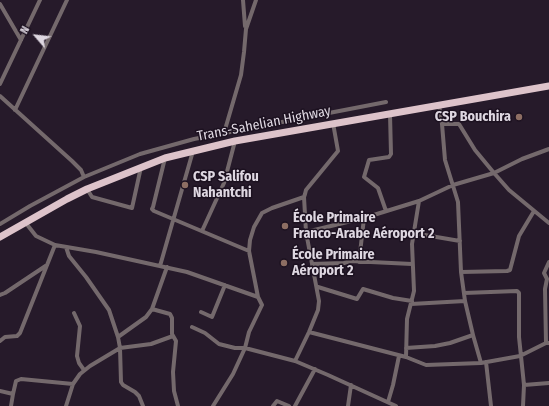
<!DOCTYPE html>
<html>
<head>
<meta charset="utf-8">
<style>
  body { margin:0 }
  #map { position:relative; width:549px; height:406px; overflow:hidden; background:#261a2a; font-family:"Fira Sans Condensed",sans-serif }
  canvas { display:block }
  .north { position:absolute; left:16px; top:16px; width:40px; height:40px; -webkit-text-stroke:3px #1c1120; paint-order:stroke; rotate:298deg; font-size:11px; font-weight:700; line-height:16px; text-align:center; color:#ded7e1 }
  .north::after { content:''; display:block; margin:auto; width:14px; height:18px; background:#ded7e1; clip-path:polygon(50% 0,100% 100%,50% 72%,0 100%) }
</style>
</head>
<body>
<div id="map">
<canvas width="549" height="406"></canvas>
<div class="north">N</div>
</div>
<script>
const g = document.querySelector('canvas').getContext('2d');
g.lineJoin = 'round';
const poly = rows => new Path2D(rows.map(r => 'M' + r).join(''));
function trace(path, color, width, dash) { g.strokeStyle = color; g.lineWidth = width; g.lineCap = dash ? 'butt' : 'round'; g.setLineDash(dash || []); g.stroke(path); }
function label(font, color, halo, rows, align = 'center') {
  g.font = font + ' "Fira Sans Condensed",sans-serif'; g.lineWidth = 3; g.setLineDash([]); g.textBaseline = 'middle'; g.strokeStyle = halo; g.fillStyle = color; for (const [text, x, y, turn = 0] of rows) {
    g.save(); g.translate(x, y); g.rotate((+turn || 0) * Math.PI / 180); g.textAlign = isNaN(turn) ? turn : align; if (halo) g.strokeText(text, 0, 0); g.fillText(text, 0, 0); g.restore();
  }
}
trace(poly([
  [243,0,245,26],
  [0,4,21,40],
  [0,84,40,0],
  [0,96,72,161,81,170,84,177],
  [439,105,442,124,445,160,458,202,461,272,465,301,473,335,481,363],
  [15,110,67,0],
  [333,123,338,151,306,190,305,194,304,197,306,232,364,218,419,201,453,185,494,173,522,159,549,149],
  [442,124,459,124,475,150,494,173,509,190,549,223],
  [224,133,241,75,244,52,246,29,256,0],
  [165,158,153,207,152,209,154,211,249,251],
  [87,189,92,197,132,208,141,167],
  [386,211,378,188,364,177,369,160,389,157,391,154,390,114],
  [25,222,36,236,55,245,96,252,187,272,258,297],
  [0,224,30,206,84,177,140,154,194,139,386,102],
  [202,231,224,183,235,141],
  [413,233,460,241],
  [66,247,69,256,86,277,109,310,118,337,120,348,121,382,123,385,135,392,139,396,143,406],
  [359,262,364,218],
  [312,264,344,263,350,261,412,264],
  [160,266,193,151],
  [461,272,507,271,510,270,519,236,534,211],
  [318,287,357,299,363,289,393,298,412,301],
  [464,293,517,291,519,293,519,337,524,385,523,406],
  [0,295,5,293,47,265],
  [411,304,465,301],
  [152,309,170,314,172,318,172,334,176,341,173,372,174,391,178,406],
  [201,312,212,317,225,285],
  [74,313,80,326,77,356,79,363,84,370],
  [192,327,205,333,219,344,235,348,245,348,295,361,328,375,396,406],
  [309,332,406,357,426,365,481,363,520,356,546,343,549,343],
  [118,337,146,317,152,309,167,267],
  [0,341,5,337,17,336,20,333,55,245],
  [546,343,545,289,547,279,544,273,549,262],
  [406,348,435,346,450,343,473,335],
  [406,357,407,319,414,291,412,244,419,201],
  [295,361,309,332,318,310,319,301,306,232],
  [486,362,491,406],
  [524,385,549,383],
  [0,391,13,394,16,381,21,379,73,384],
  [388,402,393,385,399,356],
  [11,406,13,394],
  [66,406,73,384,80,374,90,366,120,348,151,344,173,336],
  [213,406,233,374,245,348,249,332,262,305,258,297,249,251,250,240,254,227,262,213,272,208,304,197],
  [273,406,277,401,289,406],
  [295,406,315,369],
  [348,406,351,385]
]), '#74696c', 4);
trace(poly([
  [0,237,67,199,87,189,165,158,235,141,549,86]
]), '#ddc3ca', 7);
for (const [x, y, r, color] of [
  [519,117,4,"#8d6e63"],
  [185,185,4,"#8d6e63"],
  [285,226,4,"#8d6e63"],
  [284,263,4,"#8d6e63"]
]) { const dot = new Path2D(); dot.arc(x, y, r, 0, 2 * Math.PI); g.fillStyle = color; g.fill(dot); trace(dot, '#1c1120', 1.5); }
label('bold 14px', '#ded7e1', '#1c1120', [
  ["CSP Bouchira",511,117,"right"],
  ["CSP Salifou",193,177],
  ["Nahantchi",193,193],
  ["École Primaire",293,218],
  ["Franco-Arabe Aéroport 2",293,234],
  ["École Primaire",292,255],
  ["Aéroport 2",292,271]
], 'left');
label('14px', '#ded7e1', '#1c1120', [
  ["Trans-Sahelian Highway",264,124,-11]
]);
</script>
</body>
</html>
